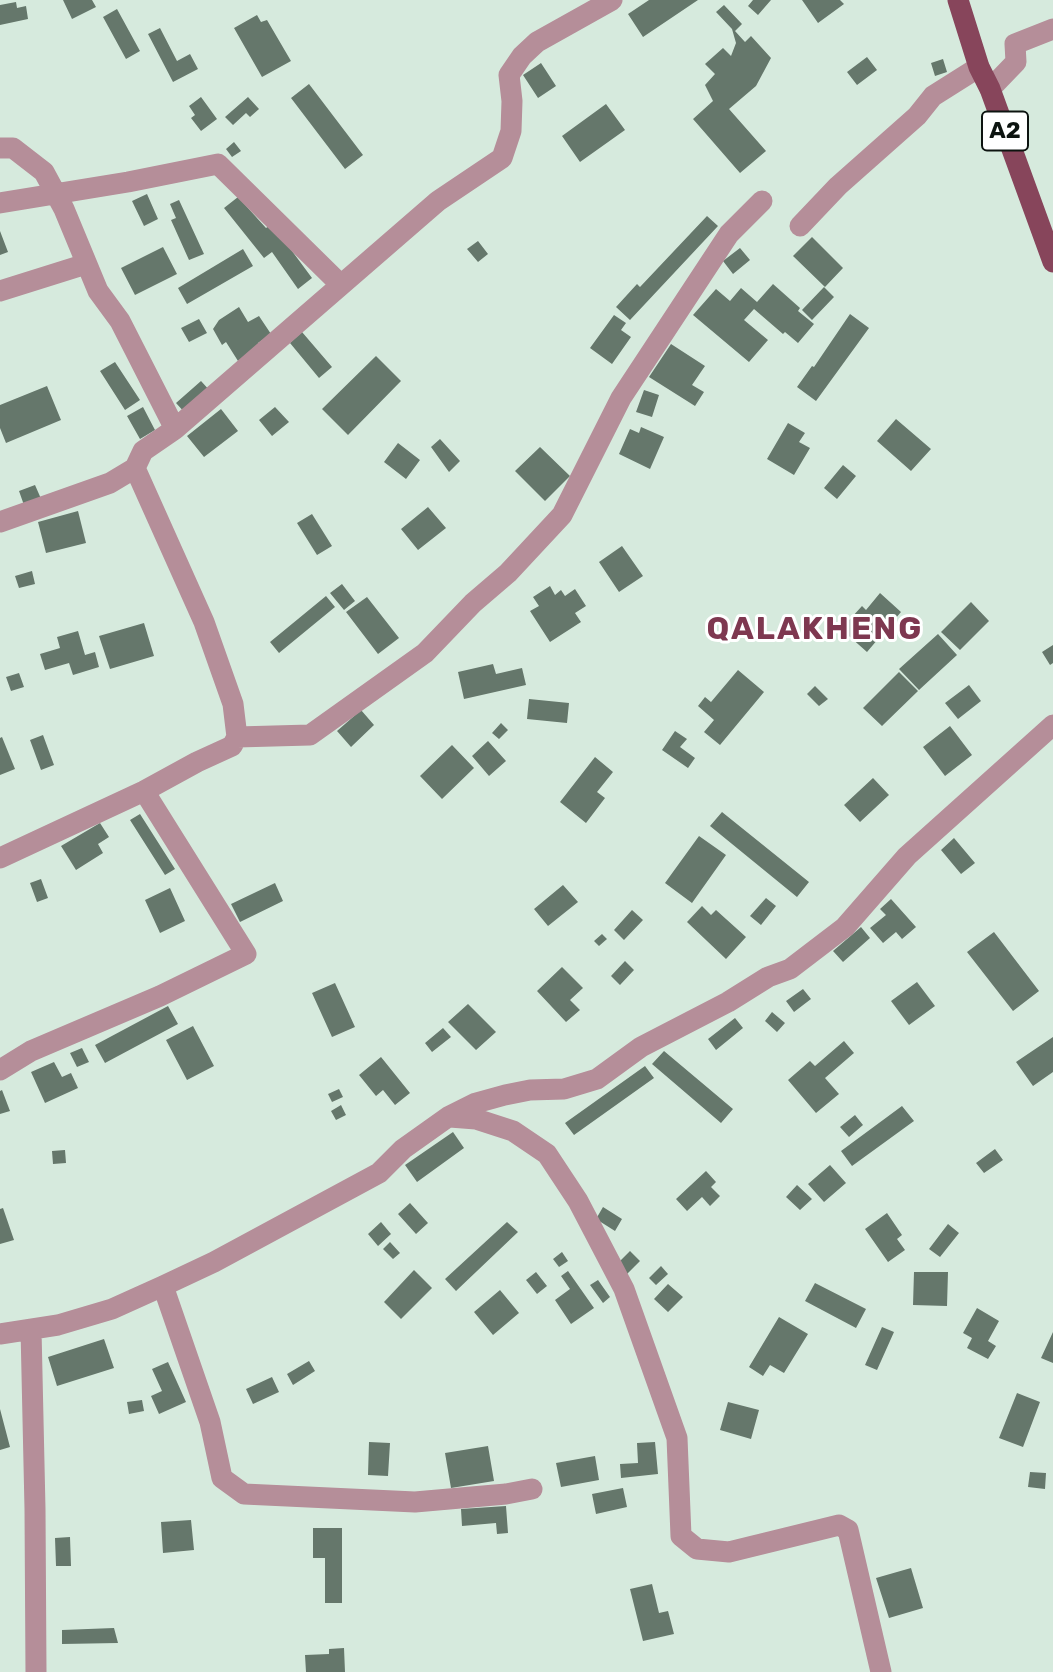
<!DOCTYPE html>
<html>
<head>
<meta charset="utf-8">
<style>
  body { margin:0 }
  canvas { display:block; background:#d6eadd }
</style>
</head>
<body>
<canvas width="1053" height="1672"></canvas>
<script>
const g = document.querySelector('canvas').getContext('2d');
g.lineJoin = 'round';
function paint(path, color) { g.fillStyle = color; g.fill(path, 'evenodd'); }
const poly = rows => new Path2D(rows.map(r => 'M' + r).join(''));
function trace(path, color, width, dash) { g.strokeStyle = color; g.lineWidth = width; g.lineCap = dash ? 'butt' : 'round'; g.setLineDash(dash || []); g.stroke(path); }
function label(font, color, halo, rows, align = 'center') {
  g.font = font + ' Rubik,sans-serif'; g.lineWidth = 6; g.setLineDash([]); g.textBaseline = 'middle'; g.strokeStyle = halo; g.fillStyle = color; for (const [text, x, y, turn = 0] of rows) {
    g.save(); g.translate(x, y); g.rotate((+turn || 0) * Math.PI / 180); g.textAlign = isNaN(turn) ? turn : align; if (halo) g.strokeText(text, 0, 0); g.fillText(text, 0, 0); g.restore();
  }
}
paint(poly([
  [63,0,92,0,96,7,72,19],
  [649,0,698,0,643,37,628,14],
  [753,0,771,0,758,15,748,6],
  [802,0,840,0,844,4,818,23],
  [16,2,17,8,26,6,28,19,0,25,0,5],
  [724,5,742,24,735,31,745,42,751,36,771,58,756,86,729,109,766,151,740,173,693,119,713,101,705,85,715,74,705,64,723,48,731,56,736,43,732,29,716,12],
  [117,9,140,51,126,59,103,17],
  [257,15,261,22,267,20,291,61,262,77,234,28],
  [160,28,177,61,190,54,198,69,173,82,148,34],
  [867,57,877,70,857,85,847,72],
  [943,59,947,72,935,76,931,63],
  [541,63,556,86,538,98,523,75],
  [309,84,363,155,345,169,291,98],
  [201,97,217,119,201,131,191,118,195,115,189,106],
  [248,97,259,109,250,117,246,113,233,125,225,117],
  [606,104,625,130,580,162,562,136],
  [234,142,241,151,232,157,226,149],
  [147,194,158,219,144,226,132,201],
  [238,197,266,228,272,224,312,278,298,289,272,252,264,258,224,208],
  [179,200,204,254,189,260,171,220,176,218,170,204],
  [707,216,718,226,630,320,616,307,637,284,640,287],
  [0,231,8,252,0,255],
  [812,237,843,268,825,287,793,256],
  [478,241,488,254,478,262,467,249],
  [163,247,177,274,135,295,121,268],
  [740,248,750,260,733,274,723,261],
  [243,249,253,266,187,304,178,288],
  [773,284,800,308,798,311,814,324,798,343,785,332,783,334,754,309,744,320,768,340,749,362,693,315,716,289,730,301,741,288,757,302],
  [824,287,834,297,812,320,802,310],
  [239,307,248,322,259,316,271,334,258,343,260,346,238,361,226,342,222,345,213,329,219,320],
  [850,314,869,328,816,401,797,387,812,366,814,367],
  [614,315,626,323,621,330,631,337,612,364,590,348],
  [199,319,207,333,189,342,181,328],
  [302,332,332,367,319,378,290,343],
  [671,344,705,366,692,385,704,392,695,406,649,377],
  [376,356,401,381,348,435,322,409],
  [115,362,140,400,125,410,100,371],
  [201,381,211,392,186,414,176,403],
  [47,386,61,420,6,443,0,428,0,405],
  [644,390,659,395,652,417,636,412],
  [143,407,155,430,140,439,127,416],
  [275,407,289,422,272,436,259,420],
  [221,409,238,431,204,457,187,436],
  [896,419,931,449,911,471,877,441],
  [788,423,805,433,799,442,810,448,794,475,767,459],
  [641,427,664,437,650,469,619,454,630,429,639,433],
  [440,439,460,461,449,472,431,447],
  [398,443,420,460,406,479,384,462],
  [540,447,570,476,545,501,515,471],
  [843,465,856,476,837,499,824,488],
  [35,485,42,501,25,508,19,491],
  [428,507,446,528,418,550,401,529],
  [78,511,86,543,46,553,38,522],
  [312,514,332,546,317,555,297,523],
  [622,546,643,576,619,592,599,562],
  [32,571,35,584,19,588,15,576],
  [342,584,355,601,344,610,330,593],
  [550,586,555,595,561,590,565,596,575,589,586,606,575,613,581,622,550,642,530,611,539,606,533,597],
  [880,593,901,612,867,652,841,629,862,606,866,610],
  [326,596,335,607,279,653,270,642],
  [367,597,399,638,378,654,346,612],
  [971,602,989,621,960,650,941,632],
  [144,623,154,656,110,669,99,636],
  [78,631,85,655,95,652,99,667,73,675,69,663,45,670,40,654,60,648,57,637],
  [938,634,957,655,919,690,899,669],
  [1053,645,1053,663,1050,665,1042,652],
  [493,664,496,674,522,668,526,685,464,699,458,672],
  [738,670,764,692,720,745,704,732,714,720,698,706,705,697,711,702],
  [899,672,918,691,882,726,863,708],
  [19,673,24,687,11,691,6,677],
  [969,685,981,701,958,719,945,703],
  [815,686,828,699,819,706,807,694],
  [529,699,569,703,567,723,527,719],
  [361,710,374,725,351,747,337,731],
  [501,723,508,730,499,739,492,733],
  [950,726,972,755,945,776,923,747],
  [675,731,687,739,680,747,695,758,688,768,662,750],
  [43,735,54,765,41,770,30,740],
  [2,737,15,769,0,775,0,738],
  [488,741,506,761,489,776,472,756],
  [452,745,474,768,442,799,420,776],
  [595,757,613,772,597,792,605,798,586,823,560,802],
  [873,778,889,795,860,822,844,805],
  [722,812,809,882,797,897,710,826],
  [140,814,175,869,165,875,130,820],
  [100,823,109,837,98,844,103,853,76,870,61,846],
  [699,836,726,855,692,903,665,883],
  [954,838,975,863,961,874,941,850],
  [41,879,48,898,37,902,30,883],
  [275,883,283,901,240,922,231,904],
  [563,885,578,902,548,926,534,909],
  [170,888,185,921,160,933,145,900],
  [766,898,776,906,761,925,750,916],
  [891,899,916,927,902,939,896,932,883,943,870,928,886,915,880,909],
  [702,906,711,915,716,910,746,937,726,959,687,922],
  [632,910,643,920,624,940,614,930],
  [861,927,870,938,843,962,833,951],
  [994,932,1039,991,1013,1011,967,952],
  [602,934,607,939,599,946,594,941],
  [625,961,634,970,620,985,611,976],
  [562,967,583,988,570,1000,580,1010,566,1022,537,991],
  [917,982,935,1006,909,1025,891,1001],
  [335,983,355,1027,332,1037,312,993],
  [803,989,811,999,794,1012,786,1001],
  [468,1004,496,1032,476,1050,448,1022],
  [168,1006,178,1024,105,1063,95,1045],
  [772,1012,785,1023,777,1032,765,1021],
  [735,1018,743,1028,716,1050,708,1039],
  [193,1026,214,1066,187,1080,166,1040],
  [443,1028,451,1037,432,1052,425,1043],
  [1053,1037,1053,1072,1033,1086,1016,1062],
  [844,1041,854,1053,825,1078,839,1094,816,1113,788,1080,810,1061,815,1066],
  [82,1048,89,1062,77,1067,70,1053],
  [664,1051,733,1109,721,1123,652,1064],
  [381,1057,410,1093,395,1105,383,1090,376,1096,359,1075],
  [54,1062,62,1077,71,1073,78,1088,45,1103,31,1072],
  [645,1066,654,1078,574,1135,565,1123],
  [339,1089,343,1097,332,1102,328,1094],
  [2,1090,10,1111,0,1114,0,1091],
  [341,1105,346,1115,336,1120,331,1111],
  [902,1106,914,1121,852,1166,841,1151],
  [855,1115,863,1125,849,1137,840,1127],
  [453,1132,464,1148,417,1182,405,1165],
  [995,1149,1003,1160,984,1173,976,1163],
  [65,1150,66,1163,53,1164,52,1151],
  [830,1165,846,1183,824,1202,808,1184],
  [706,1171,716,1182,711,1187,720,1196,710,1206,702,1197,687,1211,676,1199],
  [797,1185,812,1199,800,1210,786,1197],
  [410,1203,428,1223,416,1234,398,1214],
  [603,1207,622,1219,615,1231,596,1219],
  [3,1208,14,1240,0,1244,0,1209],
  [887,1213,902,1235,897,1239,905,1250,888,1262,865,1229],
  [381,1222,391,1234,378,1246,368,1234],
  [507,1222,518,1232,456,1291,445,1279],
  [948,1224,959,1233,940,1257,929,1249],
  [390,1242,400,1253,393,1259,383,1249],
  [630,1251,640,1261,625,1276,615,1266],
  [562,1252,568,1261,559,1267,553,1259],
  [661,1266,668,1274,656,1285,649,1278],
  [414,1270,432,1288,401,1319,384,1302],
  [568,1271,594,1308,571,1324,555,1300,570,1289,561,1276],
  [536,1272,547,1286,537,1294,526,1280],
  [914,1272,948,1272,947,1306,913,1305],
  [598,1280,610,1297,603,1303,590,1285],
  [815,1283,866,1309,856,1328,805,1301],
  [668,1284,683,1297,668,1312,654,1299],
  [500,1290,519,1313,493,1335,474,1312],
  [977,1308,999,1321,988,1341,996,1346,988,1359,967,1348,972,1338,963,1333],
  [779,1317,808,1334,784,1373,770,1365,763,1376,749,1367],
  [882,1327,894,1332,877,1370,865,1365],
  [1053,1332,1053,1363,1041,1358],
  [104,1339,114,1368,57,1386,48,1357],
  [309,1361,315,1371,293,1385,287,1374],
  [168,1362,186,1402,159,1414,151,1396,162,1391,152,1369],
  [272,1377,279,1392,253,1404,246,1389],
  [1017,1393,1040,1402,1023,1447,999,1438],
  [142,1400,144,1411,129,1414,127,1402],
  [728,1402,759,1410,751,1439,720,1430],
  [0,1409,10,1447,0,1450],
  [369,1442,390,1443,388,1476,368,1475],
  [655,1442,658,1474,621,1478,620,1464,638,1463,637,1443],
  [488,1446,494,1481,451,1488,445,1453],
  [595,1456,599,1480,561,1487,556,1463],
  [1030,1472,1046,1473,1045,1489,1028,1487],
  [623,1488,627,1507,596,1514,592,1494],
  [506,1506,508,1533,497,1534,496,1523,462,1526,461,1509],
  [191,1520,194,1550,163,1553,161,1522],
  [313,1528,342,1528,342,1603,325,1603,325,1558,313,1558],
  [70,1537,71,1566,56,1566,55,1538],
  [911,1568,923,1608,889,1618,876,1578],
  [652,1584,659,1613,668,1611,674,1634,643,1641,630,1589],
  [114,1628,118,1643,62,1644,62,1630],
  [344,1648,345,1672,306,1672,305,1655,329,1654,329,1649]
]), '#65776b');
trace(poly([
  [990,89,1016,62,1015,44,1053,29],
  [0,148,13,148,44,172,64,209,98,291,120,321,175,429],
  [0,203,128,182,218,164,341,285],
  [800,226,838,186,917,116,933,96,979,67],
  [0,291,86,264],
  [135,468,204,622,233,704,237,737],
  [0,522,110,483,135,468,143,451,175,429,438,201,502,158,511,131,512,101,509,75,522,56,537,42,612,0],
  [0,858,144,791,197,762,232,746,237,737,310,735,425,653,473,603,508,573,562,515,621,398,729,234,762,201],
  [0,1070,31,1051,160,996,246,954,144,791],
  [450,1117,476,1119,513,1131,547,1154,578,1201,624,1289,677,1438,681,1536,697,1549,729,1552,839,1525,848,1530,881,1672],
  [163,1286,210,1422,222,1478,244,1494,415,1502,506,1494,532,1489],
  [31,1329,35,1509,36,1672],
  [0,1334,58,1325,112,1309,163,1286,214,1262,379,1173,403,1149,448,1117,476,1103,505,1095,530,1090,564,1089,597,1079,641,1047,728,1002,768,977,790,969,845,927,907,856,1053,725]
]), '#b58e99', 21);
trace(poly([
  [958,0,979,67,990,89,1053,262]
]), '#87455b', 21);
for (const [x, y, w] of [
  [1005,131,46]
]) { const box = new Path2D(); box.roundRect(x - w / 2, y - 19.5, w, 39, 5); g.fillStyle = '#fff'; g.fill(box); trace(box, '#0d1410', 2); }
label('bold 23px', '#0d1410', null, [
  ["A2",1005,131]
]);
g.letterSpacing = '2px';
label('bold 32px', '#7e3850', '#fff', [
  ["QALAKHENG",815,630]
]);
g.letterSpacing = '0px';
</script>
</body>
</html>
